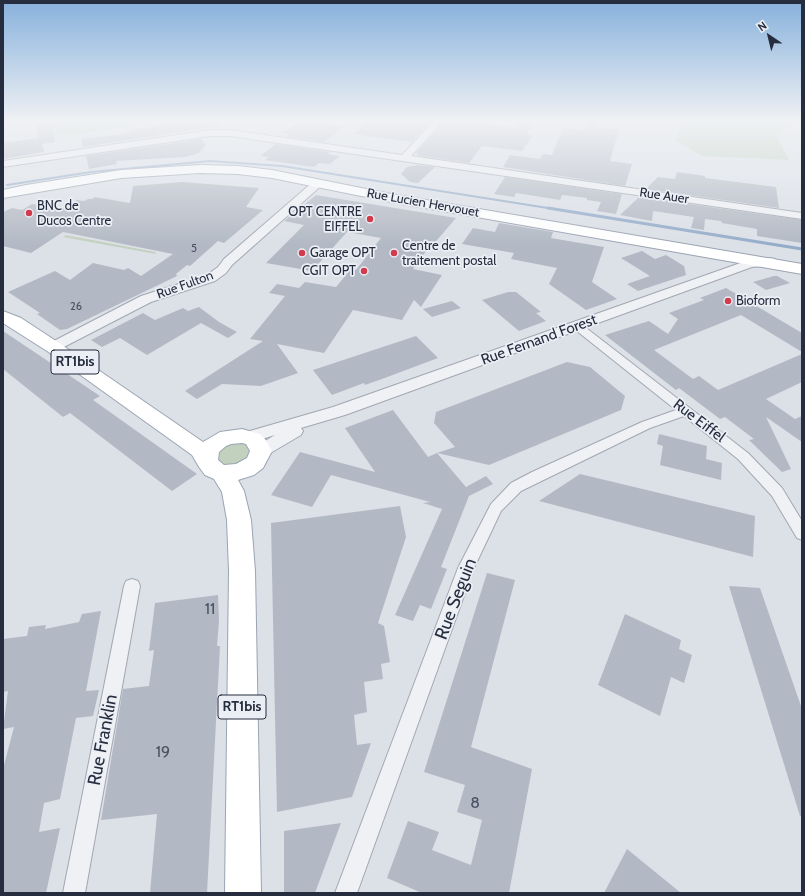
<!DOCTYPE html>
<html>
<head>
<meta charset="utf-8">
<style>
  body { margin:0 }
  #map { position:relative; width:805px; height:896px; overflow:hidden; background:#dce0e7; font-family:Cabin,sans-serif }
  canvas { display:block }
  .frame { position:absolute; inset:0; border:4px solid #262d3e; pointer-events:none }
  .north { position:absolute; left:749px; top:16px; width:40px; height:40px; -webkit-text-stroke:3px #ebeff5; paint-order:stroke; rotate:325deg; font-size:11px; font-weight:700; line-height:16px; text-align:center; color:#262d3e }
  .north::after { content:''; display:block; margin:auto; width:14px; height:18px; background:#262d3e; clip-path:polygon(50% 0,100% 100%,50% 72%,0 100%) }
</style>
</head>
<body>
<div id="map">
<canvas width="805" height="896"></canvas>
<div class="frame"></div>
<div class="north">N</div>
</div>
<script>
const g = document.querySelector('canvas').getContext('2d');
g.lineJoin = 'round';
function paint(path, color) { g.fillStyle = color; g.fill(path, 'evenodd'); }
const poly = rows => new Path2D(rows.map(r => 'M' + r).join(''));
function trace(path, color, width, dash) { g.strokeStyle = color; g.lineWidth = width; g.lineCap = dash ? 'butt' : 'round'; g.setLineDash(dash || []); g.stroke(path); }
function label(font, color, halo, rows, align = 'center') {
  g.font = font + ' Cabin,sans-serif'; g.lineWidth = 3.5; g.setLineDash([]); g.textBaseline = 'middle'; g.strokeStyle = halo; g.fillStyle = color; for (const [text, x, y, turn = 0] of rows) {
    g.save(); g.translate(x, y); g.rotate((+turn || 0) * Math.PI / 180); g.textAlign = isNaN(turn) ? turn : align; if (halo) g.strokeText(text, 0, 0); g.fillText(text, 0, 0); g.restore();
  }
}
paint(poly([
  [51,120,157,120,146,124,70,135,35,136,56,133],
  [682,120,802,120,802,121,776,134,789,160,702,156,675,140],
  [66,235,155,252,156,254,63,237],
  [242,443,250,447,251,458,232,467,221,464,219,461,217,457,221,449,231,444]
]), '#c1d1bd');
trace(poly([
  [7,185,91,172,210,161,282,166,554,209]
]), '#95acc9', 2);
trace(poly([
  [548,208,802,249]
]), '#95acc9', 3);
paint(poly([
  [162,120,219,120,219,126,83,147,81,139,123,134,131,131,131,130,161,125,160,122,163,121],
  [303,120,344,126,324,142,286,137,289,134,282,133],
  [370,120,433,120,412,142,353,134],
  [445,120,482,120,479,123,515,128,519,121,533,122,527,134,533,135,522,151,482,146,469,163,419,156,416,153],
  [588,121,598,122,597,127,619,130,610,161,632,164,625,186,503,167,510,155,540,159,543,154,552,155,563,128,585,130],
  [53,123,55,142,42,144,44,152,3,159,3,143,38,138,36,125],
  [201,139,206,145,199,153,185,157,116,161,117,164,89,169,86,156],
  [276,144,330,152,327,154,340,156,330,164,319,163,314,167,265,160,269,157,260,156],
  [418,165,435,167,418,183,410,182,401,174,407,167],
  [677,172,705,176,705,178,776,187,779,208,646,189,658,177,675,179],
  [505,177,622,194,616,214,597,211,601,202,587,200,587,198,562,195,560,200,516,193,514,197,494,194],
  [182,182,259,188,246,207,263,210,224,243,218,241,190,266,187,265,176,274,177,276,67,329,60,330,37,314,40,313,8,292,55,271,70,280,93,263,124,270,128,268,141,276,173,254,63,232,31,253,3,246,3,212,12,208,22,210,32,204,61,209,77,200,84,201,88,199,92,199,95,197,130,203,133,186],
  [316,195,456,218,431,247,429,247,413,269,442,275,421,307,414,300,402,320,353,310,324,353,277,344,298,373,261,386,222,384,197,399,185,391,263,341,250,339,285,296,269,293,277,284,299,288,305,282,336,287,351,269,356,270,381,238,347,232,312,271,266,263,304,225,284,221],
  [639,197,802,220,802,243,757,236,757,229,722,223,721,221,705,219,704,230,691,228,694,217,653,211,652,221,620,215],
  [499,223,553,232,551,238,604,247,592,282,617,299,586,310,549,284,557,268,511,259,514,253,462,244,473,228,495,232],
  [642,251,655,259,666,255,684,266,686,275,638,291,627,284,650,276,621,258],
  [774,276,777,276,790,283,766,290,753,282],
  [726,288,802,333,802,352,741,315,654,350,693,379,699,376,718,390,802,354,802,382,766,399,795,419,802,416,802,442,766,417,791,469,782,472,749,440,754,439,725,417,720,419,679,388,676,390,605,335,649,321,668,334,678,319,669,313,704,300,700,298],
  [508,292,516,292,541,312,536,313,546,321,519,331,482,300],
  [452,301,461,308,432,317,423,309],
  [199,307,219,322,237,332,228,338,201,323,147,355,120,338,102,347,91,340,143,313,155,320,183,308,188,311],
  [3,331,100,396,93,400,197,474,172,491,70,413,63,417,3,369],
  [416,336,438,358,382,379,365,385,364,383,332,395,313,370],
  [567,362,590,367,625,396,621,410,489,465,437,453,455,447,434,423,436,412],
  [393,410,428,457,437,453,466,487,486,476,493,484,469,496,441,567,447,569,431,609,420,605,413,621,395,615,442,509,423,503,430,502,331,475,312,507,271,495,300,452,375,472,345,428],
  [659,434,707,446,706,459,722,463,721,480,660,465,663,446,657,444],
  [580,474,755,516,753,557,539,501],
  [400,506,406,537,378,623,384,626,390,662,381,664,383,679,364,682,367,712,354,715,357,745,371,743,352,797,277,812,271,523],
  [487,573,515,580,471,747,532,769,509,893,422,893,387,878,408,821,439,832,432,850,471,865,482,820,457,812,465,785,424,772],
  [729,586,760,588,802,709,802,815,800,816],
  [218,595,219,621,217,646,220,646,207,893,150,893,157,814,101,820,123,689,149,686,154,650,149,651,155,603],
  [101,611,86,691,99,690,93,716,76,718,60,799,44,803,39,832,60,828,46,893,3,893,3,769,14,727,3,729,8,691,3,692,3,639,27,636,29,627,46,625,45,629,79,622,82,614],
  [625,614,681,640,679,649,692,655,684,683,671,677,660,716,598,685],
  [341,823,315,893,284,893,284,831],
  [627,849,681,893,604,893]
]), '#b3b9c4');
const minor = poly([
  [577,323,581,324,748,453,782,488,802,521,802,540,797,538,772,496,738,459,684,416,650,428,521,491,501,511,474,568,357,893,335,893,458,568,491,504,511,483,532,472,642,422,676,410,573,328,572,326,577,323],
  [132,579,138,581,140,586,85,893,63,893,124,586,126,581,132,579]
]);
const tertiary = poly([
  [435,120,444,120,411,156,802,213,802,219,230,136,210,136,3,167,3,161,210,130,230,130,402,155,435,120],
  [318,180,322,181,323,183,322,185,232,265,226,273,215,281,151,302,58,350,53,351,48,350,46,347,48,344,141,296,207,275,218,267,224,259,314,181,318,180],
  [771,258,775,259,777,262,775,265,752,267,345,415,301,428,303,431,301,435,267,455,261,457,255,455,252,451,255,447,275,435,249,443,243,441,241,437,243,433,333,407,746,261,771,258]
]);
const primary = poly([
  [200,165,238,166,272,170,391,194,802,264,802,274,391,202,272,178,238,174,200,173,121,178,3,198,3,190,26,185,121,170,200,165],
  [3,311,21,318,59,343,203,442,220,432,242,429,260,434,265,439,272,451,263,468,254,475,238,480,244,491,251,520,255,571,261,893,225,893,229,571,227,520,222,492,214,479,205,475,199,467,192,455,47,351,3,323,3,311],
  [242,443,246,444,250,451,247,458,236,464,224,465,218,460,219,452,226,446,231,444,242,443]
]);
trace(minor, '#a2a7b1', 2);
trace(tertiary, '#a2a7b1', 2);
trace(primary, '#9ba4b3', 2);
paint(minor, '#eff1f5');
paint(tertiary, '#eff1f5');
paint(primary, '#fff');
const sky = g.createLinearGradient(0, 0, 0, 246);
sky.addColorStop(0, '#87b1dc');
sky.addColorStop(0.49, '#eff1f4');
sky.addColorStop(1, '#eff1f400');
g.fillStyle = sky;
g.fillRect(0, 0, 805, 246);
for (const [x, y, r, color] of [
  [29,213,4,"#d23b4c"],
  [370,219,4,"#d23b4c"],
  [302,253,4,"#d23b4c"],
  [394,253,4,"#d23b4c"],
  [364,271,4,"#d23b4c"],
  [728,301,4,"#d23b4c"]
]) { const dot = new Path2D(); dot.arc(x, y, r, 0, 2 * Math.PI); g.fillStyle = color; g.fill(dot); trace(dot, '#ebeff5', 1.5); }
label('11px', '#495060', null, [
  ["5",194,249],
  ["26",76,307]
]);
label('13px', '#262d3e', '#ebeff5', [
  ["Rue Auer",664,196,8],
  ["Rue Lucien Hervouet",423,203,10],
  ["Rue Fulton",185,285,-20]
]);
label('13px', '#262d3e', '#ebeff5', [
  ["BNC de",37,206],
  ["Ducos Centre",37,221],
  ["OPT CENTRE",362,212,"right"],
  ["EIFFEL",362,227,"right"],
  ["Centre de",402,246],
  ["traitement postal",402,261],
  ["Garage OPT",310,253],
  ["CGIT OPT",356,271,"right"],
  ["Bioform",736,301]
], 'left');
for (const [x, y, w] of [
  [75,362,48],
  [242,707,48]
]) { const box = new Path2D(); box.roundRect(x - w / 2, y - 12, w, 24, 3); g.fillStyle = '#ebeff5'; g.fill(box); trace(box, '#262d3e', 1); }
label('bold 14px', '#262d3e', null, [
  ["RT1bis",75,362],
  ["RT1bis",242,707]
]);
label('15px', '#262d3e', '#ebeff5', [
  ["Rue Fernand Forest",539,340,-20],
  ["Rue Eiffel",699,421,37]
]);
label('16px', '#495060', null, [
  ["11",210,609],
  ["19",163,752],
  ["8",475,803]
]);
label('18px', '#262d3e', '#ebeff5', [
  ["Rue Seguin",456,599,-69],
  ["Rue Franklin",103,740,-79]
]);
</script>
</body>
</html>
